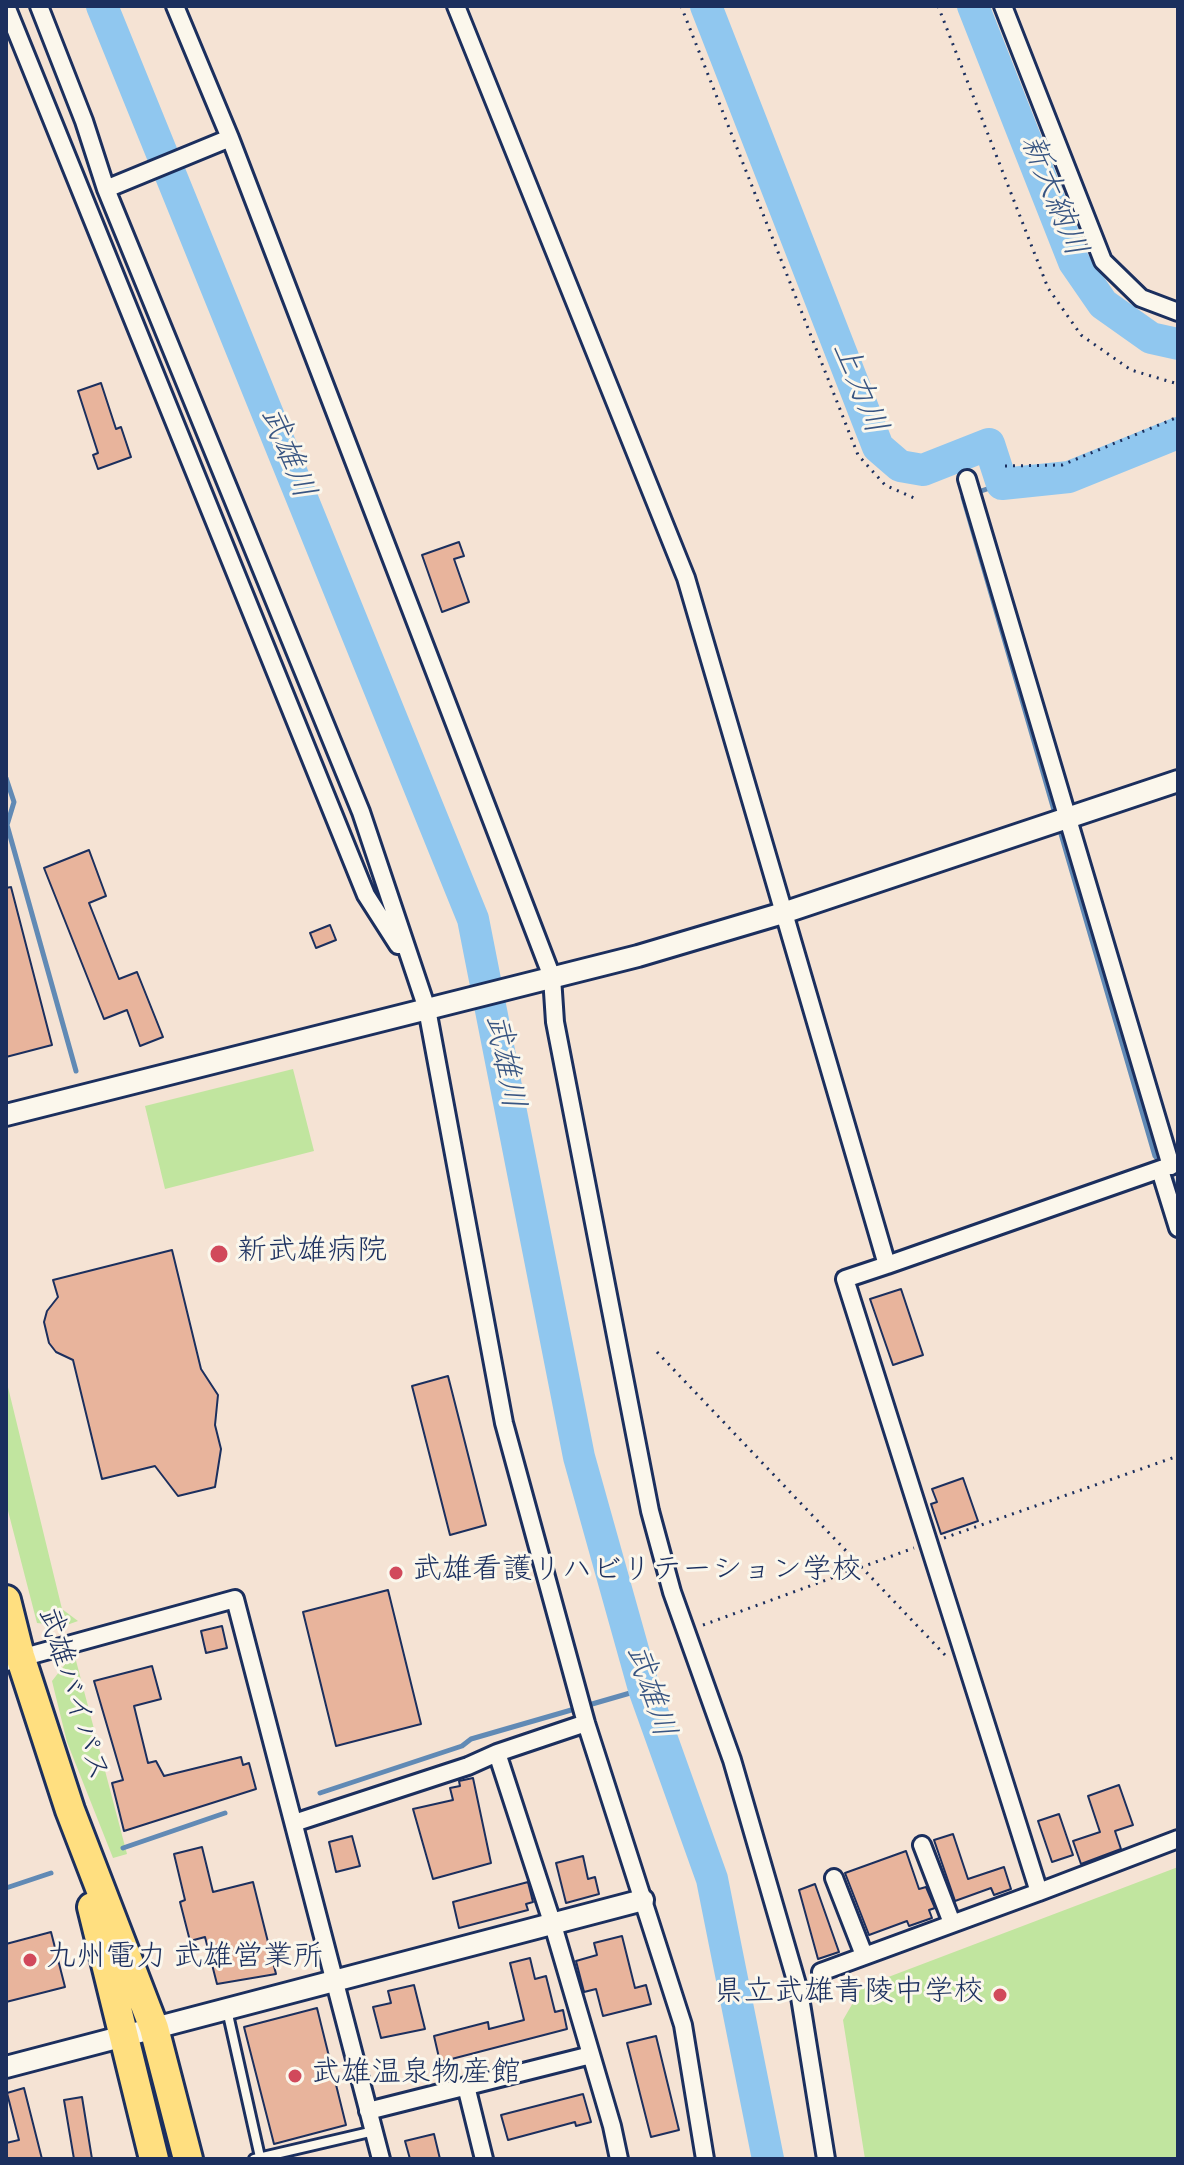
<!DOCTYPE html>
<html>
<head>
<meta charset="utf-8">
<style>
  body { margin:0 }
  #map { position:relative; width:1184px; height:2165px; overflow:hidden; background:#f5e3d4; font-family:"Gochi Hand",sans-serif }
  canvas { display:block }
  .frame { position:absolute; inset:0; border:8px solid #1b2f5e; pointer-events:none }
</style>
</head>
<body>
<div id="map">
<canvas width="1184" height="2165"></canvas>
<div class="frame"></div>
</div>
<script>
const g = document.querySelector('canvas').getContext('2d');
g.lineJoin = 'round';
function paint(path, color) { g.fillStyle = color; g.fill(path, 'evenodd'); }
const poly = rows => new Path2D(rows.map(r => 'M' + r).join(''));
function trace(path, color, width, dash) { g.strokeStyle = color; g.lineWidth = width; g.lineCap = dash ? 'butt' : 'round'; g.setLineDash(dash || []); g.stroke(path); }
function label(font, color, halo, rows, align = 'center') {
  g.font = font + ' "Gochi Hand","Klee One",sans-serif'; g.lineWidth = 6; g.setLineDash([]); g.textBaseline = 'middle'; g.strokeStyle = halo; g.fillStyle = color; for (const [text, x, y, turn = 0] of rows) {
    g.save(); g.translate(x, y); g.rotate((+turn || 0) * Math.PI / 180); g.textAlign = isNaN(turn) ? turn : align; if (halo) g.strokeText(text, 0, 0); g.fillText(text, 0, 0); g.restore();
  }
}
paint(poly([
  [293,1069,314,1151,165,1189,145,1106],
  [6,1379,62,1609,78,1621,64,1626,37,1623,6,1503],
  [74,1653,127,1854,113,1858,67,1742,52,1681],
  [1178,1867,1178,2159,865,2159,843,2020,862,1987]
]), '#c1e59f');
trace(poly([
  [1002,484,963,497,1056,817],
  [6,778,14,802,7,825,76,1071],
  [1059,827,1155,1156,1171,1175,1178,1197],
  [320,1793,462,1746,471,1739,644,1689],
  [123,1848,225,1813],
  [6,1888,51,1873]
]), '#618ab5', 5);
trace(poly([
  [102,6,473,919,579,1457,644,1689,712,1879,768,2159],
  [706,6,878,447,900,466,923,470,989,444,1002,484,1069,477,1178,433],
  [973,6,1074,262,1103,304,1151,338,1178,344]
]), '#90c7ef', 32);
const building = poly([
  [101,383,116,429,121,427,131,457,98,469,93,455,98,453,78,391,101,383],
  [459,542,464,556,454,559,469,602,442,612,422,555,459,542],
  [89,850,106,896,89,903,119,979,137,972,163,1037,140,1046,127,1010,104,1019,44,868,89,850],
  [11,887,52,1045,6,1057,6,888,11,887],
  [330,925,336,940,316,948,310,933,330,925],
  [172,1250,201,1369,218,1395,215,1425,221,1449,215,1487,178,1496,155,1466,102,1479,73,1360,56,1352,49,1343,44,1322,47,1311,58,1297,53,1280,172,1250],
  [901,1289,923,1355,893,1365,870,1299,901,1289],
  [448,1376,486,1525,450,1535,412,1386,448,1376],
  [963,1478,978,1521,941,1534,931,1504,937,1502,932,1489,963,1478],
  [388,1590,421,1724,336,1746,303,1612,388,1590],
  [222,1626,227,1648,206,1653,201,1631,222,1626],
  [152,1666,161,1699,134,1706,148,1763,156,1761,164,1776,241,1757,243,1765,249,1763,256,1789,124,1831,112,1783,123,1780,94,1681,152,1666],
  [473,1778,491,1863,433,1879,413,1809,453,1800,450,1788,460,1786,459,1781,473,1778],
  [1119,1785,1133,1825,1115,1831,1121,1849,1081,1864,1073,1841,1100,1832,1088,1796,1119,1785],
  [1059,1814,1073,1855,1052,1862,1038,1821,1059,1814],
  [953,1834,968,1879,1004,1867,1011,1889,994,1895,991,1888,955,1901,934,1840,953,1834],
  [352,1836,360,1866,336,1872,329,1842,352,1836],
  [202,1847,213,1892,253,1882,276,1974,217,1984,205,1937,190,1941,180,1902,185,1900,174,1854,202,1847],
  [906,1851,919,1889,926,1887,935,1908,929,1910,932,1918,909,1926,907,1921,869,1935,845,1873,906,1851],
  [583,1856,588,1879,595,1877,599,1894,566,1903,556,1863,583,1856],
  [528,1882,533,1902,526,1904,528,1910,459,1928,453,1902,528,1882],
  [815,1884,839,1952,818,1959,799,1890,815,1884],
  [51,1932,65,1987,6,2002,6,1944,51,1932],
  [622,1936,635,1988,646,1985,651,2004,603,2016,596,1989,584,1992,576,1961,597,1955,594,1943,622,1936],
  [530,1958,535,1979,546,1976,555,2012,563,2010,567,2029,440,2062,434,2036,488,2022,489,2029,524,2020,510,1963,530,1958],
  [414,1985,425,2029,381,2038,373,2007,391,2003,388,1991,414,1985],
  [317,2008,346,2125,274,2144,244,2027,317,2008],
  [656,2036,679,2130,651,2137,627,2043,656,2036],
  [24,2088,42,2159,6,2159,6,2143,19,2140,7,2093,24,2088],
  [583,2094,591,2122,576,2126,575,2122,508,2140,501,2115,583,2094],
  [82,2097,92,2159,74,2159,64,2100,82,2097],
  [434,2134,440,2159,410,2159,405,2141,434,2134]
]);
paint(building, '#e8b49c');
trace(building, '#1b2f5e', 2);
const service = poly([
  [227,2010,260,2157],
  [254,2159,374,2131]
]);
const minor = poly([
  [6,6,366,895,398,945],
  [39,6,84,121,106,189,361,812,427,1009,504,1423,586,1723,683,2025,705,2159],
  [175,6,230,138,552,977,555,1022,650,1511,672,1592,732,1760,799,1991,826,2159],
  [456,6,686,578,887,1265,845,1279,1039,1892,1178,1839],
  [1003,6,1103,261,1141,298,1178,312],
  [106,189,230,138],
  [967,479,1171,1166],
  [1160,1170,1178,1228],
  [887,1265,1178,1163],
  [6,1662,235,1599,381,2159],
  [497,1753,586,1723],
  [294,1823,468,1766,497,1753,553,1925,612,2126,619,2159],
  [922,1845,952,1923],
  [834,1878,864,1955],
  [821,1972,1039,1892],
  [466,2086,484,2159],
  [368,2111,591,2055]
]);
const tertiary = poly([
  [6,1115,638,956,783,913,1178,781],
  [6,2067,643,1900]
]);
const trunk = poly([
  [6,1600,20,1656,70,1810,154,2028,188,2159],
  [92,1907,154,2159]
]);
trace(service, '#1b2f5e', 14);
trace(minor, '#1b2f5e', 22);
trace(tertiary, '#1b2f5e', 26);
trace(trunk, '#1b2f5e', 34);
trace(poly([
  [681,6,858,455,885,485,914,498],
  [938,6,1048,288,1081,335,1131,370,1178,384],
  [1005,466,1062,465,1178,417],
  [657,1352,945,1655],
  [944,1538,1178,1456],
  [703,1625,914,1548]
]), '#1b2f5e', 3, [2, 6]);
trace(service, '#fbf7ec', 8);
trace(minor, '#fbf7ec', 16);
trace(tertiary, '#fbf7ec', 20);
trace(trunk, '#ffdf80', 28);
for (const [x, y, r, color] of [
  [219,1254,10,"#d1495b"],
  [396,1573,8,"#d1495b"],
  [30,1960,8,"#d1495b"],
  [1000,1995,8,"#d1495b"],
  [295,2076,8,"#d1495b"]
]) { const dot = new Path2D(); dot.arc(x, y, r, 0, 2 * Math.PI); g.fillStyle = color; g.fill(dot); trace(dot, '#fbf7ec', 3); }
label('30px', '#1b2f5e', '#fbf7ec', [
  ["新武雄病院",237,1254],
  ["武雄看護リハビリテーション学校",412,1573],
  ["九州電力 武雄営業所",46,1960],
  ["県立武雄青陵中学校",984,1995,"right"],
  ["武雄温泉物産館",311,2076]
], 'left');
label('30px', '#1b2f5e', '#fbf7ec', [
  ["武雄バイパス",70,1695,73]
]);
label('italic 32px', '#385582', '#fbf7ec', [
  ["新大納川",1050,197,68],
  ["上力川",856,389,68],
  ["武雄川",284,454,68],
  ["武雄川",501,1062,79],
  ["武雄川",647,1692,72]
]);
</script>
</body>
</html>
